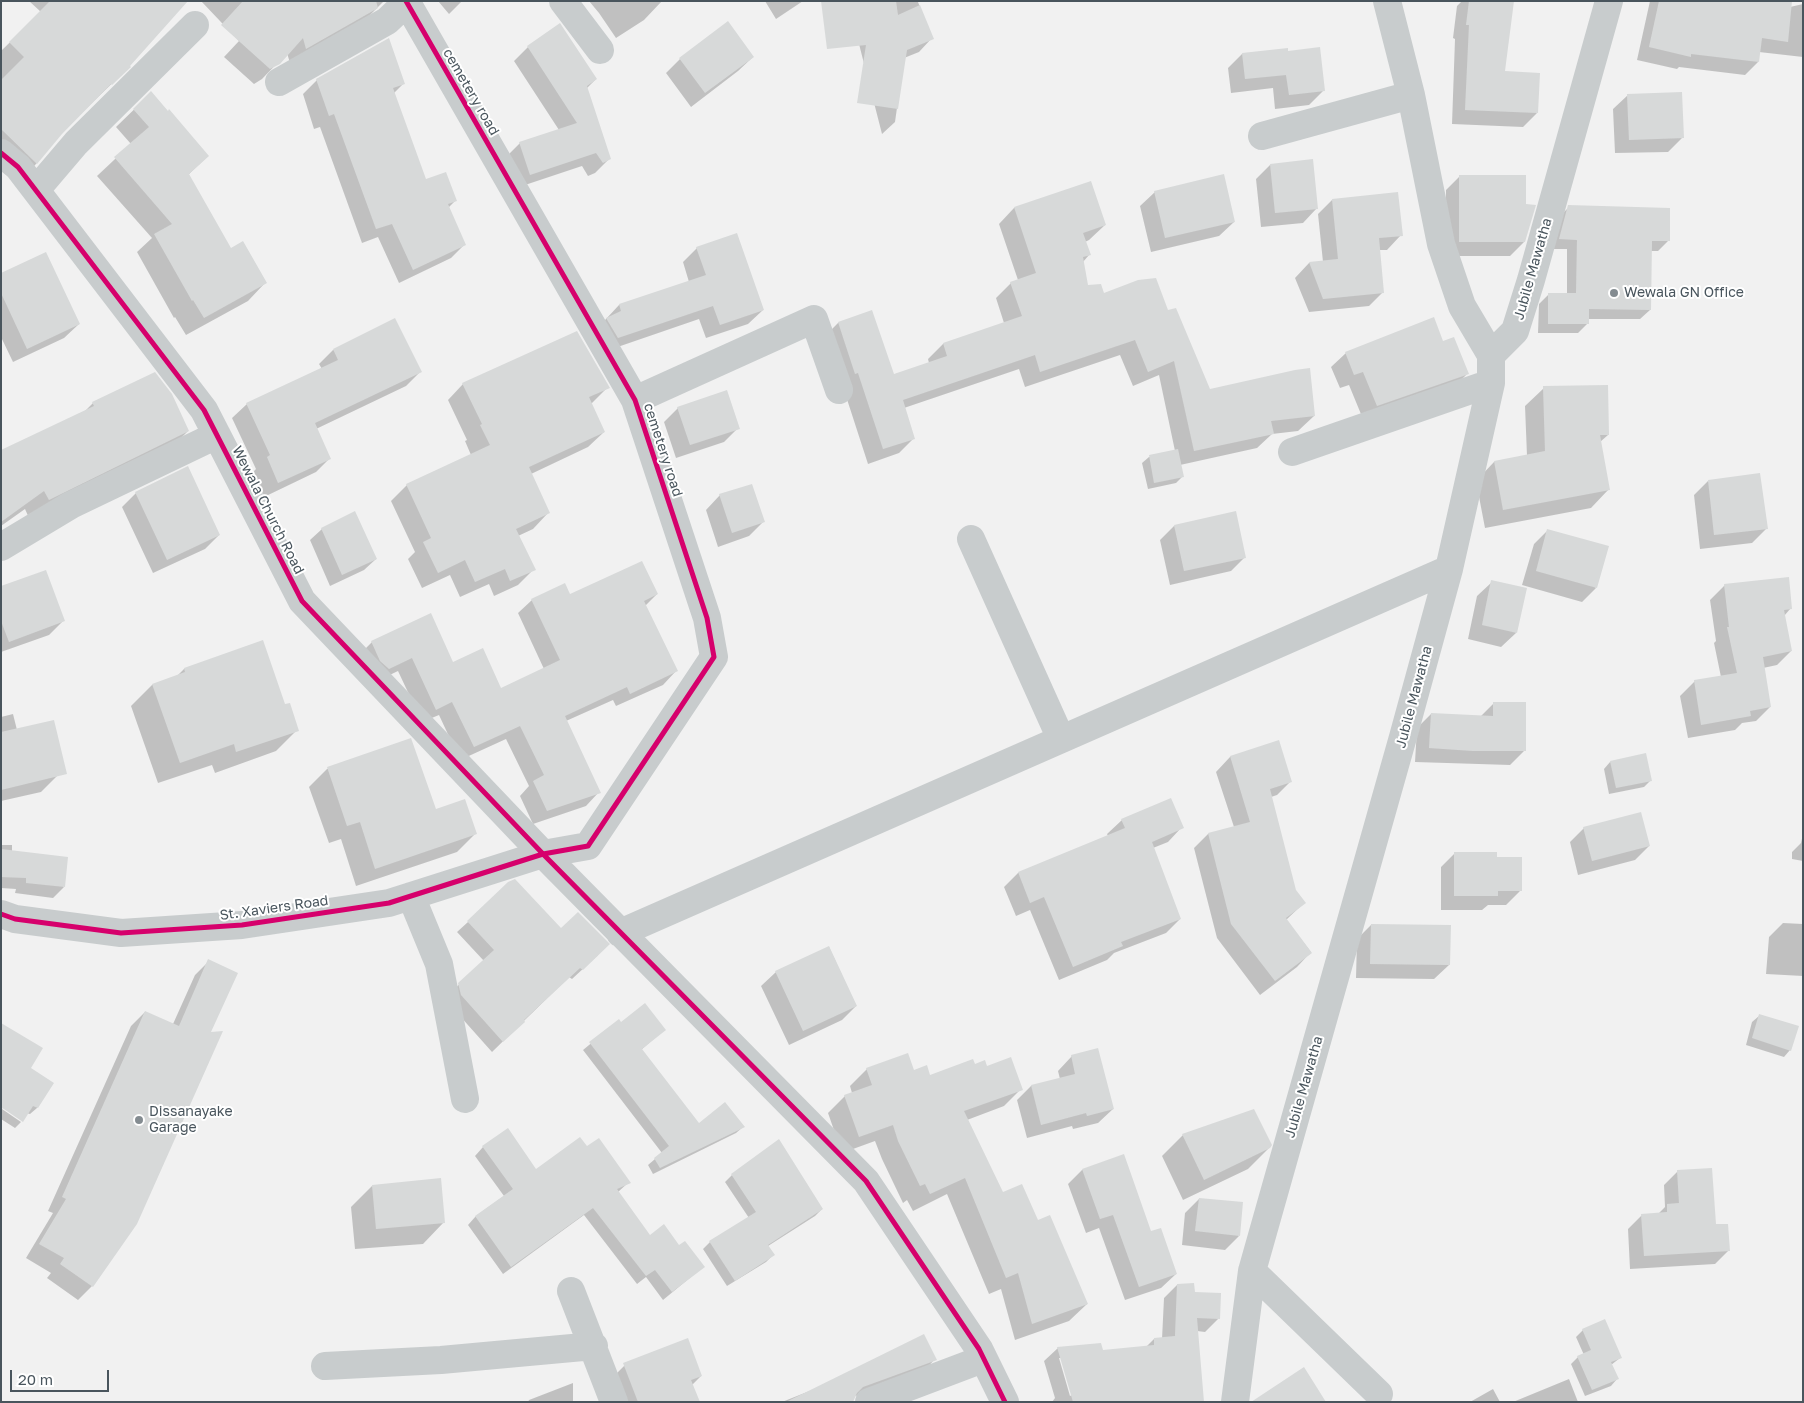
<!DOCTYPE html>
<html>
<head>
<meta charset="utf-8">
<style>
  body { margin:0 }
  #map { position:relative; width:1804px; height:1403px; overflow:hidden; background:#f1f1f1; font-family:"Golos Text",sans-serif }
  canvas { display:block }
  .frame { position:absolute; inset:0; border:2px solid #49555d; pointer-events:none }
  .scale { position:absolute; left:10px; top:1370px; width:99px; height:22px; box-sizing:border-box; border:2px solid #49555d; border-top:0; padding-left:6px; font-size:15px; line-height:18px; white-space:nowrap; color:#49555d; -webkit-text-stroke:4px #fff; paint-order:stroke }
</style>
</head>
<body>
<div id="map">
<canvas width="1804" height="1403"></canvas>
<div class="frame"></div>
<div class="scale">20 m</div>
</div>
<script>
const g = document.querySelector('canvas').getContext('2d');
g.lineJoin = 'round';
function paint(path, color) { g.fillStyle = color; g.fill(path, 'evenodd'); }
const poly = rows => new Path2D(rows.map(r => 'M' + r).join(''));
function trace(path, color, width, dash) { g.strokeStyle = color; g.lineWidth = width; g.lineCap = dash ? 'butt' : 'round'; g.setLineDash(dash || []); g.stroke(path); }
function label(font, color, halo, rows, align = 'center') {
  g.font = font + ' "Golos Text",sans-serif'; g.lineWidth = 4; g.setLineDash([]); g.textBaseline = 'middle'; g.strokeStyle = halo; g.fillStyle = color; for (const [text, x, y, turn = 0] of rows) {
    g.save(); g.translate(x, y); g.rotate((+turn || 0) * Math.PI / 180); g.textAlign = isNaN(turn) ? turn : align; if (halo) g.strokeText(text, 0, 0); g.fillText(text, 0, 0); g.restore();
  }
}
paint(poly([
  [29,1,171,1,129,67,61,133,36,164,23,177,1,156,1,51,41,12],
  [201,1,384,1,361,24,290,63,287,53,262,79,254,84,224,57,239,41],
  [438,1,462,1,449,14],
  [589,1,662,1,644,20,616,38,599,13],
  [765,1,803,1,776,19],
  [848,1,922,1,918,2,932,38,919,52,904,58,895,122,882,134],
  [1462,1,1513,1,1503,72,1537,113,1523,127,1452,124,1455,39,1453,38,1457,6],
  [1650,1,1791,1,1790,7,1803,4,1803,57,1759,52,1758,62,1745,75,1679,67,1677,69,1637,60],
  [528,47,596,79,586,89,610,158,595,173,588,176,582,166,516,188,506,157,520,143,559,130,514,61],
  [1287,52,1323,91,1309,105,1275,109,1273,88,1231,93,1228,68,1242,54],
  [753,57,738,71,691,107,666,73,680,59],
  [317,80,403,84,394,93,425,180,455,201,448,208,465,244,451,258,399,283,378,237,362,243,320,127,314,129,303,94],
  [151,93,208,156,188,175,230,250,265,283,248,301,186,335,175,317,174,318,137,252,152,238,97,176,131,144,116,127],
  [1628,95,1682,138,1668,152,1615,153,1613,109],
  [1312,161,1317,208,1303,223,1261,227,1256,179,1270,165],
  [1460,176,1524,242,1510,256,1446,256,1446,190],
  [1091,183,1105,225,1089,240,1085,242,1089,255,1083,262,1087,287,1103,295,1167,312,1209,391,1314,416,1298,431,1272,434,1257,448,1180,465,1182,477,1176,483,1148,489,1142,463,1149,457,1175,451,1159,375,1133,386,1120,355,1025,387,1019,369,904,408,914,438,899,453,868,464,843,387,823,338,838,323,872,312,893,375,929,363,928,359,943,344,1004,323,996,298,1011,283,1018,280,999,224,1014,208],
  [1155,192,1234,222,1219,236,1151,252,1140,206],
  [1332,200,1401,235,1387,250,1379,250,1383,292,1369,306,1309,312,1295,278,1309,263,1323,262,1318,214],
  [1569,207,1668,241,1658,251,1651,251,1650,310,1640,319,1588,319,1588,323,1578,333,1538,333,1539,304,1549,294,1567,294,1567,249,1550,249,1559,217],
  [697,248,763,310,748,324,706,338,699,319,603,352,593,333,619,305,689,282,683,262],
  [1,275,79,324,64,338,13,362,1,337],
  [1443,343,1467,374,1453,388,1363,419,1349,385,1340,388,1331,367,1346,353],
  [333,350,420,372,406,386,316,429,330,458,316,472,264,497,253,472,256,469,232,418,247,404,322,369,319,364],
  [463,384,608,387,591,404,604,432,588,447,531,474,548,513,533,529,518,536,534,569,518,585,494,596,489,584,460,597,450,575,422,588,408,559,415,552,391,501,407,485,471,455,465,441,467,440,448,400],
  [1544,388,1608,435,1600,442,1609,489,1591,508,1485,528,1476,481,1494,462,1527,456,1525,406],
  [93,403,188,431,169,450,29,518,25,509,1,526,1,451,84,412],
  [678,408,738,428,724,442,676,458,664,422],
  [1708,481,1766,529,1752,543,1700,549,1694,495],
  [136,493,219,535,205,549,153,573,122,507],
  [720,495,763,522,749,536,718,547,706,510],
  [1174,526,1245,557,1231,571,1170,585,1160,540],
  [322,529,376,559,364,570,330,586,310,540],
  [1548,530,1596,588,1582,602,1522,585,1534,544],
  [1492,582,1516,633,1501,647,1468,639,1477,596],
  [1725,585,1791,608,1784,616,1791,651,1777,665,1763,668,1770,707,1756,721,1742,723,1735,730,1688,738,1680,696,1695,681,1721,677,1714,643,1716,641,1710,600],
  [1,588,63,621,49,635,1,652],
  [657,594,645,606,676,671,663,685,616,706,613,700,566,721,599,792,586,806,533,824,520,796,529,786,506,739,460,760,439,715,422,722,398,671,375,682,358,656,372,642,453,663,501,689,544,669,518,613,532,600,569,595],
  [262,642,284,706,297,730,276,751,215,773,212,765,158,783,131,706,152,685,177,676,184,669],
  [1494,703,1524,751,1510,765,1415,762,1417,728,1431,714,1480,717],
  [13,714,17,730,57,776,41,792,1,801,1,717],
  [410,740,435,810,475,834,457,852,356,886,341,839,329,843,309,787,327,769],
  [1278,742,1291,781,1277,795,1271,797,1295,891,1304,903,1286,920,1311,952,1297,967,1260,995,1217,938,1194,848,1208,834,1234,827,1216,772,1230,757],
  [1610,762,1651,780,1644,787,1609,794,1604,769],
  [1122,820,1182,827,1168,842,1153,848,1180,919,1166,933,1114,953,1107,960,1059,980,1030,910,1016,916,1004,887,1018,873,1108,836,1107,834],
  [1584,828,1649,846,1635,860,1578,875,1570,842],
  [1803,834,1803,861,1792,859,1792,852,1801,843],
  [1,845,12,845,12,852,64,887,53,898,15,893,16,889,1,888],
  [1455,853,1495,858,1520,891,1506,905,1488,905,1482,910,1441,910,1441,867],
  [468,922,561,930,598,955,572,979,569,977,492,1052,451,1006,449,994,484,961,457,932],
  [1783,923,1803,924,1803,976,1766,974,1769,937],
  [1371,925,1449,965,1434,979,1356,978,1357,939],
  [829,947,856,1006,842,1020,789,1045,761,986,776,972],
  [209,961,92,1286,78,1300,47,1278,51,1273,26,1258,53,1213,48,1211,131,1026,145,1012,173,1024,195,975],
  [1759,1016,1790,1050,1784,1057,1746,1045,1752,1022],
  [618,1021,620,1024,664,1030,641,1050,698,1125,743,1127,736,1133,653,1174,648,1165,662,1153,583,1050],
  [1,1034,29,1068,52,1083,37,1108,30,1114,3,1107,2,1109,21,1122,15,1128,1,1119],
  [1072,1056,1113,1109,1098,1123,1073,1129,1072,1126,1027,1138,1017,1100,1031,1086,1060,1079,1058,1071],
  [975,1066,986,1067,1021,1089,1004,1106,967,1120,1002,1193,1037,1222,1087,1304,1069,1321,1015,1340,1001,1289,989,1294,947,1194,913,1211,907,1200,903,1203,882,1159,875,1141,842,1153,828,1113,845,1096,852,1093,850,1086,867,1069,913,1072,929,1076],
  [507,1130,536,1170,587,1148,629,1182,618,1192,649,1236,679,1246,703,1267,663,1300,646,1277,637,1284,584,1215,503,1274,468,1225,476,1216,504,1196,475,1156,483,1147],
  [1183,1135,1269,1148,1248,1169,1183,1200,1162,1156],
  [1123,1156,1150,1233,1176,1274,1161,1288,1125,1300,1099,1228,1086,1233,1068,1184,1082,1170],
  [1678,1171,1729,1250,1715,1264,1630,1269,1628,1229,1642,1215,1658,1214,1665,1207,1664,1185],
  [732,1175,822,1209,815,1216,768,1246,773,1255,766,1262,727,1286,703,1249,710,1242,749,1218,725,1182],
  [372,1186,444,1222,423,1244,355,1249,351,1207],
  [1199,1199,1239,1236,1225,1250,1182,1245,1185,1213],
  [1177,1285,1194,1293,1219,1318,1205,1332,1197,1331,1203,1402,1052,1402,1055,1398,1044,1361,1058,1348,1102,1351,1146,1347,1154,1339,1162,1339,1164,1298],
  [1059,1358,1062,1358,1072,1395,1070,1396],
  [1583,1330,1620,1358,1611,1365,1617,1379,1611,1386,1585,1396,1571,1364,1578,1357,1584,1355,1576,1337],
  [935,1359,925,1370,853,1397,853,1402,782,1402,812,1390],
  [627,1363,701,1376,692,1385,698,1402,623,1402,616,1374],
  [1569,1379,1578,1402,1513,1402],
  [573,1383,573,1402,528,1402,529,1400],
  [1493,1389,1500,1402,1470,1402]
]), '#0003');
paint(poly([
  [50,1,188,1,130,66,131,67,112,85,111,84,62,134,37,164,1,129,1,80,24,57,9,42],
  [243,1,376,1,378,8,306,49,303,38,280,64,270,69,221,25],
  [821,1,896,1,898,15,920,5,934,39,907,50,898,109,857,103,866,45,827,49],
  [1469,1,1514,1,1505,71,1540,73,1538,113,1465,110,1469,25,1466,25],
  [1659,1,1792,1,1788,42,1762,38,1759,62,1691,54,1691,57,1649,47],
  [728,21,754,57,705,93,679,58],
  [560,23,597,79,587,86,611,159,603,163,596,153,530,175,519,142,577,123,527,46],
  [389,38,405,84,393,88,426,179,446,172,457,201,448,204,466,245,413,270,392,224,376,229,334,114,329,116,316,79],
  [1320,47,1325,91,1289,95,1286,75,1245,79,1242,53,1288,48,1288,51],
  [151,91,168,111,169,109,209,156,189,174,231,248,243,241,267,283,204,318,193,300,192,301,154,234,172,224,114,157,149,127,133,109],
  [1682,92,1684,138,1629,140,1627,94],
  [1313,159,1318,209,1275,213,1270,164],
  [1224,174,1235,222,1165,238,1154,191],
  [1459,175,1526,175,1526,204,1536,205,1525,242,1459,242],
  [1091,181,1106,225,1083,233,1091,255,1083,257,1088,285,1101,284,1104,293,1138,280,1156,278,1168,310,1176,308,1210,389,1295,370,1310,368,1315,416,1271,421,1274,434,1194,451,1174,361,1148,372,1135,340,1040,372,1035,355,903,400,915,439,883,449,858,373,855,374,838,322,872,310,894,374,947,356,943,343,1022,316,1010,282,1036,273,1014,207],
  [1398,192,1403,236,1379,238,1384,293,1323,299,1309,262,1338,259,1332,199],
  [1568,205,1670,208,1670,241,1652,241,1651,310,1589,309,1589,324,1548,324,1548,293,1576,293,1577,240,1559,239],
  [737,233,764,310,720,325,713,306,618,338,606,318,621,311,619,304,706,275,696,247],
  [46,252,80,324,27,349,1,293,1,273],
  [1434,317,1443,341,1454,337,1469,374,1377,406,1363,372,1354,375,1345,352],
  [395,318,422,372,315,423,331,459,278,483,267,457,270,455,246,403,338,360,333,349],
  [577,331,610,388,589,397,605,432,529,467,550,513,516,529,536,570,510,581,505,569,475,582,465,560,438,573,423,542,431,538,406,484,490,445,480,425,482,424,462,383],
  [155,372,172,394,189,431,49,500,44,491,1,522,1,450,94,406,92,402],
  [1608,385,1609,435,1600,435,1610,490,1503,510,1494,461,1545,451,1543,386],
  [727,390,740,429,690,445,677,407],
  [1178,449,1184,477,1154,483,1149,455],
  [188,466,220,535,167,560,135,492],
  [1760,473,1768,529,1714,535,1708,480],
  [752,484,765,522,732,533,719,494],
  [355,511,377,559,342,575,321,528],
  [1236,511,1246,558,1184,571,1174,525],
  [1547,529,1609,546,1597,588,1536,571],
  [642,561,658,594,644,601,678,671,630,694,627,687,565,716,601,793,547,811,533,781,544,775,520,726,474,747,452,702,436,710,412,658,389,669,380,661,371,641,431,613,453,662,483,648,501,688,560,660,531,599,565,583,570,594],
  [46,570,65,621,9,642,1,621,1,586],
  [1789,577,1792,609,1784,610,1792,651,1763,657,1771,707,1750,711,1751,716,1701,725,1694,680,1737,673,1727,627,1729,627,1724,584],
  [1491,580,1527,588,1517,633,1482,625],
  [263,640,285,704,290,703,299,731,236,752,234,744,180,763,152,684,185,672,184,668],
  [1493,702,1526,702,1526,751,1473,751,1429,748,1431,713,1493,716],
  [54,720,67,774,1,790,1,732],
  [411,738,436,809,465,799,477,834,375,869,360,822,347,826,327,767],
  [1279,740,1292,782,1270,789,1296,890,1306,903,1286,918,1312,953,1275,981,1231,924,1208,833,1250,822,1230,756],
  [1646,753,1652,781,1616,788,1610,761],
  [1171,798,1184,828,1152,842,1181,919,1121,942,1123,946,1073,967,1044,897,1030,903,1018,872,1125,828,1121,819],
  [1641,812,1650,846,1592,861,1583,827],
  [1,849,68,857,65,887,26,883,26,878,1,877],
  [1454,852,1497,852,1497,857,1522,857,1522,891,1498,891,1498,896,1454,896],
  [515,879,561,928,578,912,610,944,583,970,580,968,524,1020,525,1022,503,1042,461,995,458,983,494,950,467,921,508,882],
  [1371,924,1451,925,1450,965,1370,964],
  [829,946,857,1006,803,1031,775,971],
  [208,959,238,973,211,1032,223,1031,137,1224,93,1287,60,1264,64,1258,39,1244,66,1199,62,1197,145,1011,179,1026],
  [645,1003,666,1030,642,1049,699,1123,725,1102,745,1127,660,1168,654,1158,669,1146,589,1042,619,1019,621,1022],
  [1759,1014,1799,1026,1791,1051,1752,1038],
  [1,1023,43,1048,31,1068,54,1083,38,1108,33,1106,23,1122,1,1107],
  [1098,1048,1114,1109,1087,1116,1086,1113,1041,1125,1031,1085,1075,1074,1071,1055],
  [908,1053,914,1070,927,1065,930,1075,973,1059,975,1064,985,1060,987,1066,1011,1057,1023,1090,964,1111,1003,1192,1022,1184,1038,1220,1050,1215,1088,1304,1032,1324,1018,1273,1006,1278,965,1178,930,1194,925,1184,920,1186,898,1141,893,1125,859,1137,844,1095,872,1085,866,1068],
  [1254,1109,1272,1145,1270,1148,1204,1180,1182,1134],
  [508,1128,536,1169,580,1137,587,1146,599,1138,631,1183,617,1189,650,1235,664,1224,679,1245,685,1241,705,1267,672,1292,655,1270,646,1276,593,1208,511,1267,475,1216,513,1189,482,1146],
  [779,1139,823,1209,768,1245,775,1255,735,1281,709,1241,756,1212,731,1174],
  [1124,1154,1151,1231,1161,1228,1177,1274,1139,1287,1113,1215,1100,1219,1082,1169],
  [1712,1168,1716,1224,1728,1224,1730,1251,1644,1256,1641,1214,1667,1212,1667,1204,1679,1203,1677,1170],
  [441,1178,445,1223,376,1229,372,1185],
  [1199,1198,1243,1202,1240,1236,1195,1231],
  [1194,1283,1195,1292,1221,1293,1220,1319,1197,1318,1204,1402,1073,1402,1057,1347,1101,1343,1103,1350,1154,1345,1154,1338,1175,1336,1177,1284],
  [1605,1319,1622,1358,1611,1362,1619,1379,1592,1390,1577,1356,1591,1350,1582,1329],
  [924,1334,937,1360,863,1387,857,1393,853,1402,786,1402],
  [688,1338,702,1376,691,1380,700,1402,638,1402,623,1363],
  [1304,1367,1326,1402,1251,1402]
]), '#d7d9d9');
trace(poly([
  [563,1,600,50],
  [1387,1,1411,95,1441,244,1462,306,1491,355],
  [279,82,387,21,406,3],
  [1262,136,1411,95],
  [1,153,18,167,204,410,302,601,543,854,866,1181,979,1349,1005,1402],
  [36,190,76,143,195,25],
  [635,400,814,319,839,390],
  [1292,452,1491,383],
  [971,539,1061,739],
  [1,547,71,505,217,435],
  [411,896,439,964,465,1099],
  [1,914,15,919,121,933,242,925,389,903,543,854,588,846,714,657,707,618,635,400,406,1],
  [620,933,1449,569],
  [1252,1271,1379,1394],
  [571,1291,614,1402],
  [325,1366,441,1360,594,1346],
  [869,1402,983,1359],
  [1235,1402,1252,1271,1403,737,1449,569,1491,383,1491,355,1515,331,1531,280,1609,1]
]), '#c8cccd', 28);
trace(poly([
  [1,153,18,167,204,410,302,601,543,854,866,1181,979,1349,1005,1402],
  [1,914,15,919,121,933,242,925,389,903,543,854,588,846,714,657,707,618,635,400,406,1]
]), '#d6006c', 5);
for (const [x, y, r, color] of [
  [1614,293,5,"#848c91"],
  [139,1120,5,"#848c91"]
]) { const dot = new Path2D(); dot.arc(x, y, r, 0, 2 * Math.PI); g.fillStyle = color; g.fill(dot); trace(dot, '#fff', 2); }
label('14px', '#49555d', '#fff', [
  ["cemetery road",471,92,60],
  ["Jubile Mawatha",1533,269,-74],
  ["cemetery road",663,450,72],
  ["Wewala Church Road",268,510,63],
  ["Jubile Mawatha",1414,697,-75],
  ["St. Xaviers Road",274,908,-8],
  ["Jubile Mawatha",1304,1087,-74]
]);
label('14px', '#49555d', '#fff', [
  ["Wewala GN Office",1624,293],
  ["Dissanayake",149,1112],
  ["Garage",149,1128]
], 'left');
</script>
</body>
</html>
